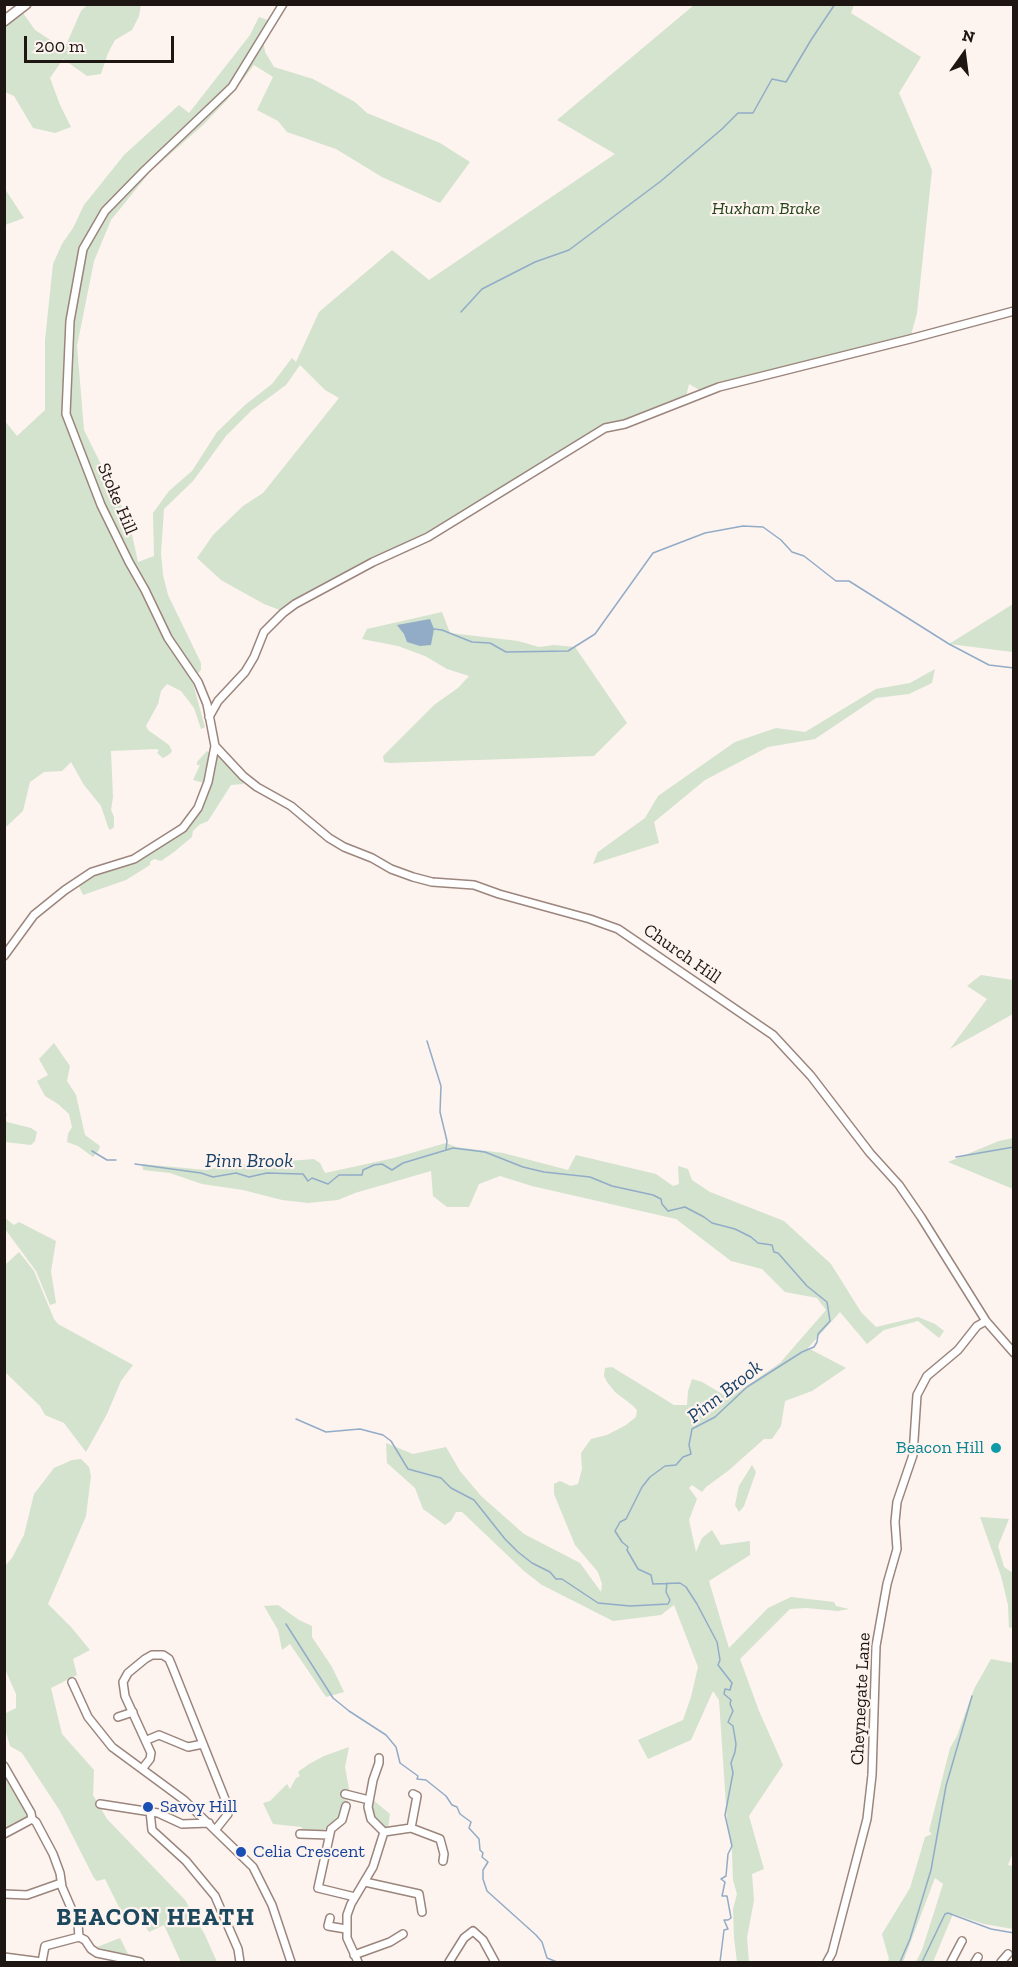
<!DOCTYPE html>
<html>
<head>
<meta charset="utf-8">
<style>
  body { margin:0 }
  #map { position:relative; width:1018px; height:1967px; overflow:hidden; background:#fdf3ef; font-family:"Zilla Slab",serif }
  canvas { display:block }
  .frame { position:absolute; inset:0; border:6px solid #1e1613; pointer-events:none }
  .north { position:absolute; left:934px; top:24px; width:60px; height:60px; -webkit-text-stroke:4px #fdf3ef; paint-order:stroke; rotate:14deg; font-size:16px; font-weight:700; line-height:24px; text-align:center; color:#1e1613 }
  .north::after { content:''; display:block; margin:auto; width:21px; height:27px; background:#1e1613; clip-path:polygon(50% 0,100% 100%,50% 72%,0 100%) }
  .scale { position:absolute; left:24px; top:36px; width:150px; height:27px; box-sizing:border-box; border:3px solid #1e1613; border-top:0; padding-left:8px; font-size:18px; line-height:21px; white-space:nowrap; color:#1e1613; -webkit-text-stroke:4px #fdf3ef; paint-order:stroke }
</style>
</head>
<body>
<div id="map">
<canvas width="1018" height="1967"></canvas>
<div class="frame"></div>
<div class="north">N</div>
<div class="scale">200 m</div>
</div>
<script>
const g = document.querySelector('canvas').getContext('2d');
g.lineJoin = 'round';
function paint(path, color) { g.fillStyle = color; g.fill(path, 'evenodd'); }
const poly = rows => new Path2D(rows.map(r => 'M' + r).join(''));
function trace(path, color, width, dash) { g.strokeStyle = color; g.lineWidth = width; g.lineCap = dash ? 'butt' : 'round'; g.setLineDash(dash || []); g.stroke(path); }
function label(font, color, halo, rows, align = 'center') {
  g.font = font + ' "Zilla Slab",serif'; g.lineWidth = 4.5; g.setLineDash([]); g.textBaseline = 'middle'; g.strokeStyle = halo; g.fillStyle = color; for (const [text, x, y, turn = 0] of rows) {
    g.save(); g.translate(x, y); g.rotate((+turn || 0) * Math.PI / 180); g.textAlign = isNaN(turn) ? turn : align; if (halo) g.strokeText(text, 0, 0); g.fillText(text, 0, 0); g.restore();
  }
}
paint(poly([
  [87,5,141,5,139,16,132,30,115,40,108,53,101,74,87,76,63,59,50,78,60,105,71,127,55,133,33,128,14,96,5,92,4,27,23,13,35,30,58,45,66,45,81,11],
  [694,5,854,5,851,13,921,57,899,93,932,170,917,313,910,339,701,391,689,384,686,397,647,411,606,431,559,458,514,490,455,526,333,583,290,614,264,604,221,580,197,558,213,535,243,506,263,493,339,398,325,390,300,365,286,385,252,410,226,436,193,481,164,509,161,553,163,575,168,595,201,663,201,670,192,680,205,727,201,729,194,708,181,691,167,684,161,691,158,704,146,726,148,730,169,745,172,751,170,754,163,758,157,753,159,750,156,749,111,751,113,797,111,810,114,817,114,827,110,830,108,827,101,806,84,785,71,762,62,771,44,772,30,782,23,811,7,826,5,825,4,420,17,436,45,410,45,340,53,264,62,244,73,228,84,205,124,155,179,105,189,113,250,35,259,17,270,21,262,33,265,52,274,67,313,79,355,102,367,113,440,143,470,162,440,203,382,177,336,149,287,132,278,121,257,110,273,77,254,65,228,99,203,125,150,172,111,220,94,261,77,346,84,430,129,521,138,562,154,556,153,513,169,491,192,471,217,432,245,405,272,384,292,358,296,362,319,312,392,250,429,280,615,154,557,120],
  [5,189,24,218,5,225,4,225],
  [1013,604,1013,652,949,644],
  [442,612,450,633,518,641,539,647,554,645,575,647,627,723,594,756,390,763,384,762,383,756,434,705,458,688,469,676,447,669,425,656,398,646,362,639,367,629],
  [935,669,932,683,909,694,876,698,815,739,768,747,705,780,654,822,659,843,593,864,598,852,645,818,658,796,735,742,776,728,805,732,876,689,910,683],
  [219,748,248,775,243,784,231,785,208,821,199,825,193,831,192,837,174,852,161,861,154,859,150,862,150,865,126,880,83,895,78,884,95,873,134,861,153,852,188,826,208,784,193,780,200,765,197,765,197,762,207,751,212,754],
  [981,975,1013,980,1013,1014,950,1049,987,999,967,986],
  [54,1043,70,1066,67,1081,76,1095,85,1135,100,1146,99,1150,93,1157,78,1146,67,1142,68,1134,72,1127,69,1114,58,1104,45,1096,37,1081,48,1075,39,1059],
  [5,1109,7,1115,5,1119,7,1122,31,1128,37,1132,35,1141,31,1145,5,1142],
  [1013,1138,1013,1189,948,1162,999,1141],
  [446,1143,456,1147,503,1153,568,1170,576,1155,656,1174,673,1186,679,1184,678,1166,688,1169,692,1180,710,1192,784,1221,831,1264,861,1312,876,1327,918,1317,935,1324,944,1331,939,1338,918,1321,884,1330,867,1344,840,1312,808,1348,846,1368,812,1391,785,1401,781,1426,772,1439,764,1439,728,1471,706,1487,702,1492,692,1485,689,1488,697,1499,689,1520,696,1552,702,1538,712,1530,721,1545,750,1541,750,1555,709,1581,729,1648,768,1608,791,1597,834,1602,836,1606,849,1609,838,1611,806,1608,790,1609,740,1659,759,1711,783,1765,749,1816,764,1869,752,1874,754,1900,747,1938,749,1962,737,1962,734,1938,733,1909,737,1894,733,1880,732,1852,727,1820,719,1700,713,1691,691,1740,648,1759,638,1740,683,1720,691,1697,698,1667,674,1605,661,1615,613,1621,542,1585,524,1571,462,1512,456,1512,451,1521,445,1525,423,1509,415,1488,387,1463,386,1443,413,1454,446,1447,460,1471,481,1496,524,1534,580,1563,601,1592,602,1584,598,1572,575,1545,554,1494,554,1484,560,1481,571,1486,578,1484,582,1469,581,1453,591,1439,607,1435,626,1425,636,1417,637,1410,632,1405,615,1392,607,1382,604,1376,605,1368,612,1367,674,1405,687,1405,688,1391,692,1379,702,1382,729,1398,780,1363,826,1310,817,1298,785,1292,762,1269,731,1261,676,1219,532,1186,500,1176,479,1184,469,1207,447,1207,433,1196,431,1171,355,1193,338,1200,308,1203,282,1200,243,1190,202,1184,170,1173,143,1170,142,1164,206,1170,223,1166,314,1159,320,1163,325,1173,394,1158],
  [5,1218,14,1225,19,1222,56,1241,51,1271,56,1303,50,1305,36,1271,5,1229],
  [19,1252,34,1271,54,1319,58,1324,133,1365,121,1381,107,1414,86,1452,64,1423,45,1415,40,1406,5,1372,5,1265],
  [81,1459,89,1467,91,1476,86,1516,48,1604,71,1627,90,1650,73,1659,77,1675,51,1688,62,1734,94,1770,93,1795,107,1819,185,1900,205,1935,217,1962,181,1962,164,1925,149,1932,137,1912,124,1917,105,1879,97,1881,94,1878,60,1811,22,1753,10,1746,6,1732,5,1732,4,1714,16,1708,16,1694,5,1669,5,1566,12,1558,24,1535,34,1494,54,1468,72,1460],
  [752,1465,756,1472,744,1506,739,1512,735,1505,739,1486],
  [980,1517,1009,1519,998,1546,1004,1567,1013,1573,1013,1627,1009,1628,1008,1605,1001,1576],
  [278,1605,299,1620,312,1626,312,1637,332,1667,344,1692,326,1697,290,1644,282,1650,278,1630,264,1606],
  [991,1659,1013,1663,1014,1850,1008,1865,1013,1866,1013,1929,984,1924,953,1914,933,1962,916,1962,922,1950,943,1884,935,1878,903,1962,887,1962,889,1959,882,1934,910,1888,925,1837,932,1834,929,1831,950,1748,957,1736,974,1689],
  [349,1747,345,1767,350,1794,367,1798,366,1804,346,1800,339,1821,329,1828,309,1834,301,1831,302,1827,273,1824,263,1803,270,1801,287,1784,290,1789,296,1778,300,1776,298,1772,309,1764,324,1756],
  [4,1768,31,1818,4,1830],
  [372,1799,390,1814,388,1828,383,1827,373,1818,370,1808],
  [120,1938,128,1954,108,1951,97,1947]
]), '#d3e3ce');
paint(poly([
  [430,619,434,629,431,645,420,646,407,642,404,634,397,625]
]), '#92acc8');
trace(poly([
  [461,312,482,289,535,262,569,250,661,181,722,129,738,113,753,113,772,79,786,82,811,40,835,4],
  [434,629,442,630,472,642,490,643,506,652,568,651,595,634,653,553,705,533,743,526,763,527,781,540,792,552,804,556,836,581,849,581,949,644,989,665,1014,668],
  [427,1041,441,1086,440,1112,447,1141,446,1150],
  [92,1151,107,1160,116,1160],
  [956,1157,1014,1147],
  [135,1164,201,1173,213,1177,236,1173,249,1177,267,1173,301,1174,303,1174,308,1181,312,1178,328,1184,339,1175,362,1175,363,1170,374,1165,382,1164,392,1170,403,1163,453,1148,485,1152,523,1167,544,1172,590,1177,612,1186,653,1195,661,1199,662,1204,668,1211,685,1207,704,1217,712,1223,735,1229,751,1237,758,1243,772,1245,774,1252,778,1253,807,1286,827,1302,830,1321,818,1334,817,1342,814,1347,802,1352,747,1387,715,1417,692,1429,689,1445,691,1454,683,1457,676,1465,665,1466,650,1477,642,1487,626,1519,620,1522,615,1531,622,1542,628,1547,627,1550,638,1569,651,1575,653,1584,680,1583,686,1587,697,1604,717,1642,720,1660,718,1665,732,1683,730,1690,725,1689,724,1694,731,1700,730,1704,733,1711,728,1722,733,1726,736,1744,735,1752,731,1763,733,1773,725,1815,732,1846,728,1854,726,1876,721,1879,725,1882,722,1896,727,1896,731,1918,728,1920,724,1920,728,1929,724,1930,720,1962],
  [296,1419,326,1432,360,1429,383,1435,391,1441,408,1469,441,1478,451,1488,474,1500,505,1539,518,1552,532,1563,550,1572,556,1579,562,1579,598,1603,630,1606,668,1604,670,1600,666,1592,667,1583],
  [286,1624,333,1698,349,1711,386,1735,396,1747,400,1763,418,1776,417,1779,426,1780,446,1796,452,1805,457,1807,460,1814,471,1822,469,1828,479,1839,480,1850,483,1853,482,1857,488,1862,483,1870,483,1879,487,1891,536,1935,542,1942,547,1958,557,1962],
  [900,1962,910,1939,931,1870,946,1786,972,1696],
  [922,1962,945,1914,948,1913,991,1929,1014,1933]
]), '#92acc8', 1.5);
const minor = poly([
  [209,717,218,701,245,672,254,657,264,632,283,613,295,604,373,562,428,537,605,428,625,424,719,387,910,339,1014,311],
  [215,746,243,776,257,787,291,806,329,838,344,847,372,858,391,869,413,877,432,882,474,885,499,894,590,919,618,929,773,1035,811,1076,870,1153,899,1185,921,1217,986,1321,1014,1353],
  [4,956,34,915,65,890,92,872,134,859,183,828,198,808,208,782,215,746,207,704,198,682,168,638,145,590,129,562,101,505,66,414,70,321,83,249,105,211,145,170,232,87,283,4],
  [72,1682,88,1717,112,1747,184,1800,253,1867,272,1905,291,1962],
  [118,1717,133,1712],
  [147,1740,159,1735,188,1747,203,1744],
  [379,1758,379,1763,373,1780,368,1807,371,1819,384,1832],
  [4,1766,31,1813,32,1819,36,1822,53,1854,60,1873,62,1887,78,1924,79,1937,85,1940,91,1949,97,1953,140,1962],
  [142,1769,150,1759,151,1753,125,1696,123,1682,128,1673,145,1659,152,1655,163,1655,169,1659,172,1666,227,1804,228,1814,216,1829],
  [345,1794,369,1800],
  [100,1804,158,1813,182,1824,209,1823],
  [346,1806,342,1820,331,1829,318,1888,355,1897],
  [150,1811,152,1830,186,1861,215,1896,238,1949,240,1962],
  [411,1828,417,1796,413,1794],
  [384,1832,411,1828,440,1839,444,1854,443,1861],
  [4,1834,32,1819],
  [300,1834,329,1835],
  [365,1882,419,1894,422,1912],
  [4,1894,27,1895,61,1883],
  [330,1918,328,1926,346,1929],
  [354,1955,390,1942,403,1934],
  [4,1957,42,1962],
  [42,1962,45,1946,79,1937],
  [358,1962,347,1938,347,1915,351,1904,373,1867,384,1832],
  [449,1962,464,1938,473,1931,483,1940,495,1962],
  [827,1962,832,1953,867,1819,872,1775,876,1646,887,1584,897,1549,895,1522,897,1502,913,1455,917,1395,927,1376,958,1350,977,1326,986,1321],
  [951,1962,962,1941],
  [975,1962,978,1957],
  [1001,1962,1008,1954]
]);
const major = poly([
  [4,21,26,4]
]);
trace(minor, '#9b857c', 10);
trace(major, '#9b857c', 12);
trace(minor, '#fff', 7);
trace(major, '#fff', 9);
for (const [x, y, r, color] of [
  [996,1448,6,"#0f9aa8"],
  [148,1807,6,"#1a4fb4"],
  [241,1852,6,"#1a4fb4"]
]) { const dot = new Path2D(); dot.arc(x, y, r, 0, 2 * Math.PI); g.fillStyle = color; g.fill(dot); trace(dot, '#fdf3ef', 2); }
label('italic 18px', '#24451a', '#fdf3ef', [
  ["Huxham Brake",766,209]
]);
label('18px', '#1e1613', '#fdf3ef', [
  ["Stoke Hill",117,499,67],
  ["Church Hill",682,954,35],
  ["Cheynegate Lane",861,1699,-87]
]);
label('18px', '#0d838f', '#fdf3ef', [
  ["Beacon Hill",984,1448]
], 'right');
label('18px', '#164399', '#fdf3ef', [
  ["Savoy Hill",160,1807],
  ["Celia Crescent",253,1852]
], 'left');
label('italic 20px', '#184167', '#fdf3ef', [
  ["Pinn Brook",249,1161],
  ["Pinn Brook",725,1392,-38]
]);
g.letterSpacing = '1.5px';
label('bold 24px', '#1c485d', '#fdf3ef', [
  ["BEACON HEATH",156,1918]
]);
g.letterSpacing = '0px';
</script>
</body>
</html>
